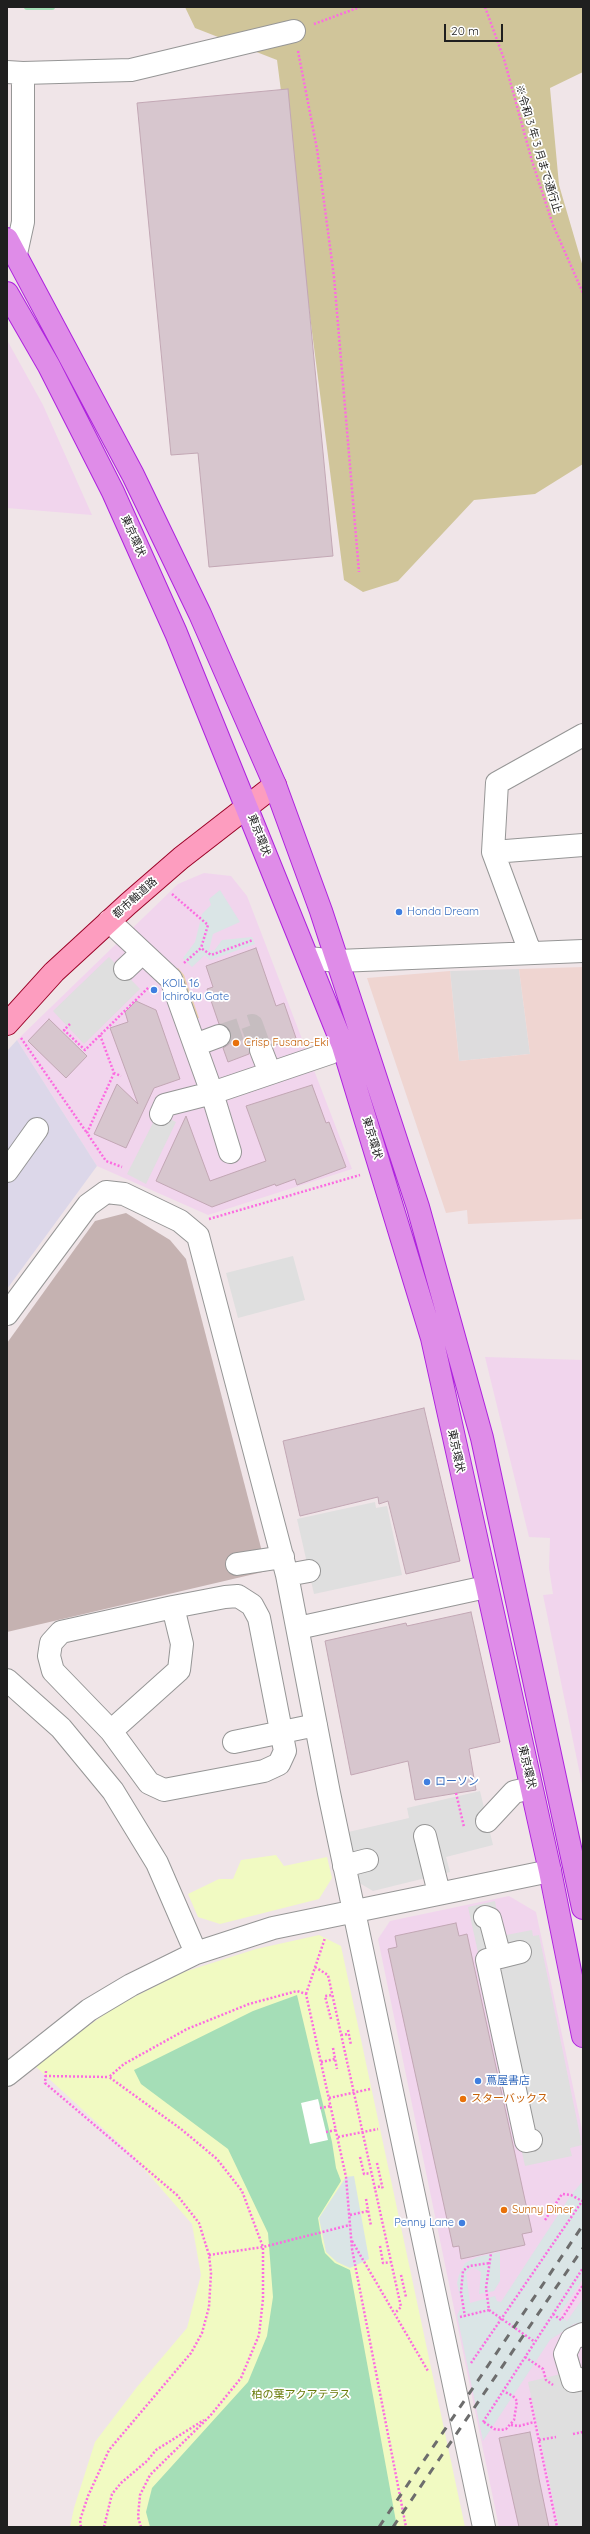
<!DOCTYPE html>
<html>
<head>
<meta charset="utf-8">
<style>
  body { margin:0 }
  #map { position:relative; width:590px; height:2534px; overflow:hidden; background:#f0e5e8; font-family:Quicksand,sans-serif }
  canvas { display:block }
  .frame { position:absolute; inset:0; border:8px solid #1f1f1f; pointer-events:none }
  .scale { position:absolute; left:444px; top:24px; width:59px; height:18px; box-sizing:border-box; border:2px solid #1f1f1f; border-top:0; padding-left:5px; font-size:12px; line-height:14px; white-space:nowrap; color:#1f1f1f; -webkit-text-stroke:3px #fff; paint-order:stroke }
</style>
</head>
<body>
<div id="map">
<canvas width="590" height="2534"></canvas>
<div class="frame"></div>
<div class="scale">20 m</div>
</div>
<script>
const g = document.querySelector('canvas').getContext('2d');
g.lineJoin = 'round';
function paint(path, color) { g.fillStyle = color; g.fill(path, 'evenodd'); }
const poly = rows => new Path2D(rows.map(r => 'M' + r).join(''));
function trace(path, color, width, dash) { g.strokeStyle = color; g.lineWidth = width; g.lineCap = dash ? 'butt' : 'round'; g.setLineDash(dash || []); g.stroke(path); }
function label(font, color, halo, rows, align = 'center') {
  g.font = font + ' Quicksand,"Noto Sans JP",sans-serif'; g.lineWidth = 3.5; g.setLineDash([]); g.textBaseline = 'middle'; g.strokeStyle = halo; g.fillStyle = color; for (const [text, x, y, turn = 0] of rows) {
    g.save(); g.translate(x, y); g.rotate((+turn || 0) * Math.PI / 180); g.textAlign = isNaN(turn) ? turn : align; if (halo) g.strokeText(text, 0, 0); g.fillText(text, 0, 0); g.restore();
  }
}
paint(poly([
  [519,969,530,1054,459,1061,450,971]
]), '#dddcdd');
paint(poly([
  [7,340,43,405,92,515,7,508],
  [204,873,231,876,247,896,352,1169,208,1215,97,1166,17,1040,178,884],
  [485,1357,583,1360,583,1789,543,1595,553,1594,549,1568,550,1538,529,1537],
  [509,1896,536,1912,583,2134,583,2527,499,2527,378,1939,390,1921]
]), '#f1d5ed');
paint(poly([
  [17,1040,97,1166,7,1289,7,1051]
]), '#dcd7e9');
paint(poly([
  [126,1213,170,1240,186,1259,267,1571,7,1632,7,1343,95,1221]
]), '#c5b2b1');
paint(poly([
  [583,967,583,1219,468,1224,467,1210,446,1213,367,978,450,971,459,1061,530,1054,519,969]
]), '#efd5d1');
paint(poly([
  [178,968,184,975,199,1018,195,1019,175,971]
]), '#ebd1ab');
paint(poly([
  [185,7,583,7,583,72,550,88,559,185,583,267,583,464,535,494,474,500,398,581,363,592,344,580,277,60,195,28]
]), '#d0c59a');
paint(poly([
  [276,1855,284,1866,327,1857,332,1878,319,1899,220,1924,198,1917,188,1894,219,1879,233,1879,241,1860],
  [319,1935,341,1946,465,2527,70,2527,74,2508,95,2442,137,2387,187,2328,201,2275,192,2224,131,2154,34,2065,116,2006,184,1972,256,1949]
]), '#f1fac2');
paint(poly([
  [109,957,140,989,84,1044,53,1011],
  [158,1113,176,1122,146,1184,127,1174],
  [293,1256,305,1300,238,1318,226,1273],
  [375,1502,376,1508,387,1506,402,1575,314,1594,297,1519],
  [480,1791,493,1845,446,1857,450,1872,373,1891,356,1881,344,1833,409,1818,407,1808],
  [495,1901,501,1936,532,1930,533,1936,539,1935,582,2145,570,2148,572,2156,525,2166,468,1907],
  [579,2347,575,2354,576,2362,583,2369,583,2527,559,2527,528,2382,561,2374]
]), '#dfdfdf');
paint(poly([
  [220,890,240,922,213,934,209,950,214,951,222,940,252,937,255,944,210,960,205,955,192,967,183,958,195,942,202,914,211,905,209,899],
  [354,2176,369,2259,350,2268,337,2262,326,2252,319,2218,346,2177],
  [583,2181,583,2279,559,2315,567,2321,583,2298,583,2322,574,2324,550,2340,483,2441,457,2315,462,2306,457,2283,459,2275,465,2263,477,2257,500,2252,500,2281,494,2291,479,2294,481,2272,473,2267,466,2273,470,2303,495,2296,497,2301,501,2302,571,2195]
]), '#dae5e6');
paint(poly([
  [297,1995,332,2142,336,2168,341,2181,318,2218,322,2242,325,2253,335,2263,350,2270,397,2527,150,2527,146,2512,152,2488,248,2382,267,2336,273,2297,268,2233,228,2149,141,2084,134,2070,253,2011]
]), '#a5deb7');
paint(poly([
  [318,2099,328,2140,310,2144,301,2103]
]), '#fff');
trace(poly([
  [27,7,52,7]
]), '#a5deb7', 6);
const building = poly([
  [288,89,333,556,209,567,198,453,171,455,137,103,288,89],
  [256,948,276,1006,284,1003,296,1038,273,1046,268,1040,257,1038,251,1043,249,1054,228,1062,223,1048,229,1044,231,1032,227,1026,219,1024,207,989,213,987,206,966,256,948],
  [136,1001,156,1010,180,1079,154,1088,126,1148,94,1134,117,1084,138,1104,110,1028,128,1022,125,1012,136,1001],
  [49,1019,87,1056,66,1078,28,1041,49,1019],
  [312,1085,326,1123,329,1122,346,1167,297,1185,295,1179,276,1186,275,1184,212,1207,156,1181,186,1116,210,1181,266,1161,246,1106,312,1085],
  [424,1408,460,1561,406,1574,388,1501,379,1504,378,1497,300,1516,283,1441,424,1408],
  [471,1612,500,1742,469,1749,476,1790,415,1800,408,1761,351,1775,325,1641,406,1623,407,1626,471,1612],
  [456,1923,459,1936,467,1934,532,2232,522,2234,525,2245,461,2259,459,2246,453,2247,388,1949,397,1947,395,1936,456,1923],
  [530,2432,539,2479,549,2527,519,2527,499,2438,530,2432]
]);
paint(building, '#d7c6ce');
trace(building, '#c2a7b4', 1);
trace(poly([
  [219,1036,252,1025,261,1050]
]), '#c6bdc0', 22, [22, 11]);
const minor = poly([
  [7,72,23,73,131,70,294,31],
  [16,254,23,222,23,73],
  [493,852,583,845],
  [109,921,171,979,212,1093,165,1105,161,1114],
  [530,952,493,852,497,783,583,735],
  [308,958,338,961,583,951],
  [125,969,142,953],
  [195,1045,219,1036],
  [261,1050,270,1073],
  [230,1152,212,1093,330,1053,343,1046],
  [7,1171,37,1129],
  [7,1314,88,1205,106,1192,124,1194,180,1221,198,1236,287,1575,329,1793,484,2527],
  [237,1564,283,1557],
  [287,1575,309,1571],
  [238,1596,252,1605,259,1618,285,1751,279,1764,264,1771,164,1790,149,1783,111,1731,179,1670,182,1644,173,1607,225,1597,238,1596],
  [298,1628,486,1587],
  [7,1680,61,1728,113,1791,157,1863,196,1953],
  [111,1731,53,1671,49,1656,51,1643,61,1632,173,1607],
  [234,1742,316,1725],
  [487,1821,514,1792,531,1788],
  [425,1836,439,1893],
  [344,1866,367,1860],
  [485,1917,490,1919,500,1957,520,1952],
  [500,1957,487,1960,526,2141,531,2140],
  [7,2075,89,2010,131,1985,196,1953,273,1928,550,1871],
  [583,2334,572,2339,565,2354,573,2381,583,2379]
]);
const major = poly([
  [7,1024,54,972,128,904,181,858,275,785]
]);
const highway = poly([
  [7,239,133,475,200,614,275,785,321,911,418,1207,482,1438,583,1908],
  [7,293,49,366,113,492,176,633,343,1046,432,1338,550,1871,583,2036]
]);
trace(minor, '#969696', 24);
trace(major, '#9b0026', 24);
trace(highway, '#ae23de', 24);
trace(poly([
  [485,7,504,59,532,161,553,225,583,293],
  [314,24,360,7],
  [298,51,317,149,334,277,359,572],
  [172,894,208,925,201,948],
  [184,963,201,948,211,955,253,940],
  [70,1024,64,1030,85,1050,149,987],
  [100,1035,114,1073,121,1076],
  [21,1038,87,1133],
  [114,1073,87,1133,106,1161,122,1167],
  [209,1219,360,1175],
  [456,1793,464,1827],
  [315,1967,328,1975,401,2307,395,2313],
  [306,1994,325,1938],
  [331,2019,325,1996,332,1995],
  [348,2030,351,2045],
  [341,2035,349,2034],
  [333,2048,337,2069],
  [321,2062,335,2059],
  [46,2071,45,2083,177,2195,199,2223,209,2255,211,2273,209,2307,202,2333,191,2353,109,2450,88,2496,80,2520,81,2527],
  [45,2076,109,2077],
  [329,2098,370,2089],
  [320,2108,331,2106],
  [326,2132,336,2130],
  [338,2137,378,2129],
  [360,2157,364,2174,371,2173],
  [377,2163,383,2190],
  [374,2188,382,2186],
  [366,2199,371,2226],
  [350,2215,368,2211],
  [545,2220,562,2194,571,2195,582,2201],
  [352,2241,428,2371],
  [380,2246,383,2263,391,2262],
  [209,2255,263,2247,350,2225],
  [401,2275,406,2297],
  [489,2310,535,2342],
  [553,2314,561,2320,583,2285],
  [460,2317,489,2310,486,2288,491,2253],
  [465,2317,461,2292,463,2271,469,2266,490,2263],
  [525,2357,543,2369,546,2380,553,2385],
  [471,2363,583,2200],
  [530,2398,557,2527],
  [483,2422,583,2268],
  [484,2422,494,2429,501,2430,506,2429,514,2420,517,2401,513,2396,503,2391],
  [511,2425,519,2426,534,2422],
  [573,2434,583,2432],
  [539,2440,556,2437],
  [104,2527,112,2494,121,2483,147,2461,156,2450,204,2420],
  [141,2527,138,2517,140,2495,150,2475,210,2416,241,2378,259,2335,263,2299,263,2247,242,2191,217,2159,181,2129,109,2077,124,2064,187,2029,249,2004,297,1991,306,1994,346,2177,352,2249,406,2527]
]), '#fc6be1', 2.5, [2, 2]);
trace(minor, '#fff', 22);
trace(major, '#fd9dbf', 22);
trace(highway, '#df8ce8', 22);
trace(poly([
  [379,2527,583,2225],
  [393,2527,583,2248]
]), '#6d6d6d', 3, [8, 8]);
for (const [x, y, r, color] of [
  [399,912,4,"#3f7fe0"],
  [154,990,4,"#3f7fe0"],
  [236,1043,4,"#e8710a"],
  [427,1782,4,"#3f7fe0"],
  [478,2081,4,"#3f7fe0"],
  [463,2099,4,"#e8710a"],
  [504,2210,4,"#e8710a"],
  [462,2223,4,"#3f7fe0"]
]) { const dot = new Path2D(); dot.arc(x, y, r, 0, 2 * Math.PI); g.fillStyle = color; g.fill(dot); trace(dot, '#fff', 1.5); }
label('11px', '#1f1f1f', '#fff', [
  ["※令和 3 年 3 月まで通行止",538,149,73],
  ["東京環状",133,536,66],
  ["東京環状",259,835,69],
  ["都市軸道路",135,898,-42],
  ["東京環状",372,1138,73],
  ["東京環状",456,1451,78],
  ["東京環状",527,1767,77]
]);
label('11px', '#366cbe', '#fff', [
  ["Honda Dream",407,912],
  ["KOIL 16",162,984],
  ["Ichiroku Gate",162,997],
  ["ローソン",435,1782],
  ["蔦屋書店",486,2081],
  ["Penny Lane",454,2223,"right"]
], 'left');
label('11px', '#c56008', '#fff', [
  ["Crisp Fusano-Eki",244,1043],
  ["スターバックス",471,2099],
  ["Sunny Diner",512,2210]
], 'left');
label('11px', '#687b0a', '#fff', [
  ["柏の葉アクアテラス",301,2395]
]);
</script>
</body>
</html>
